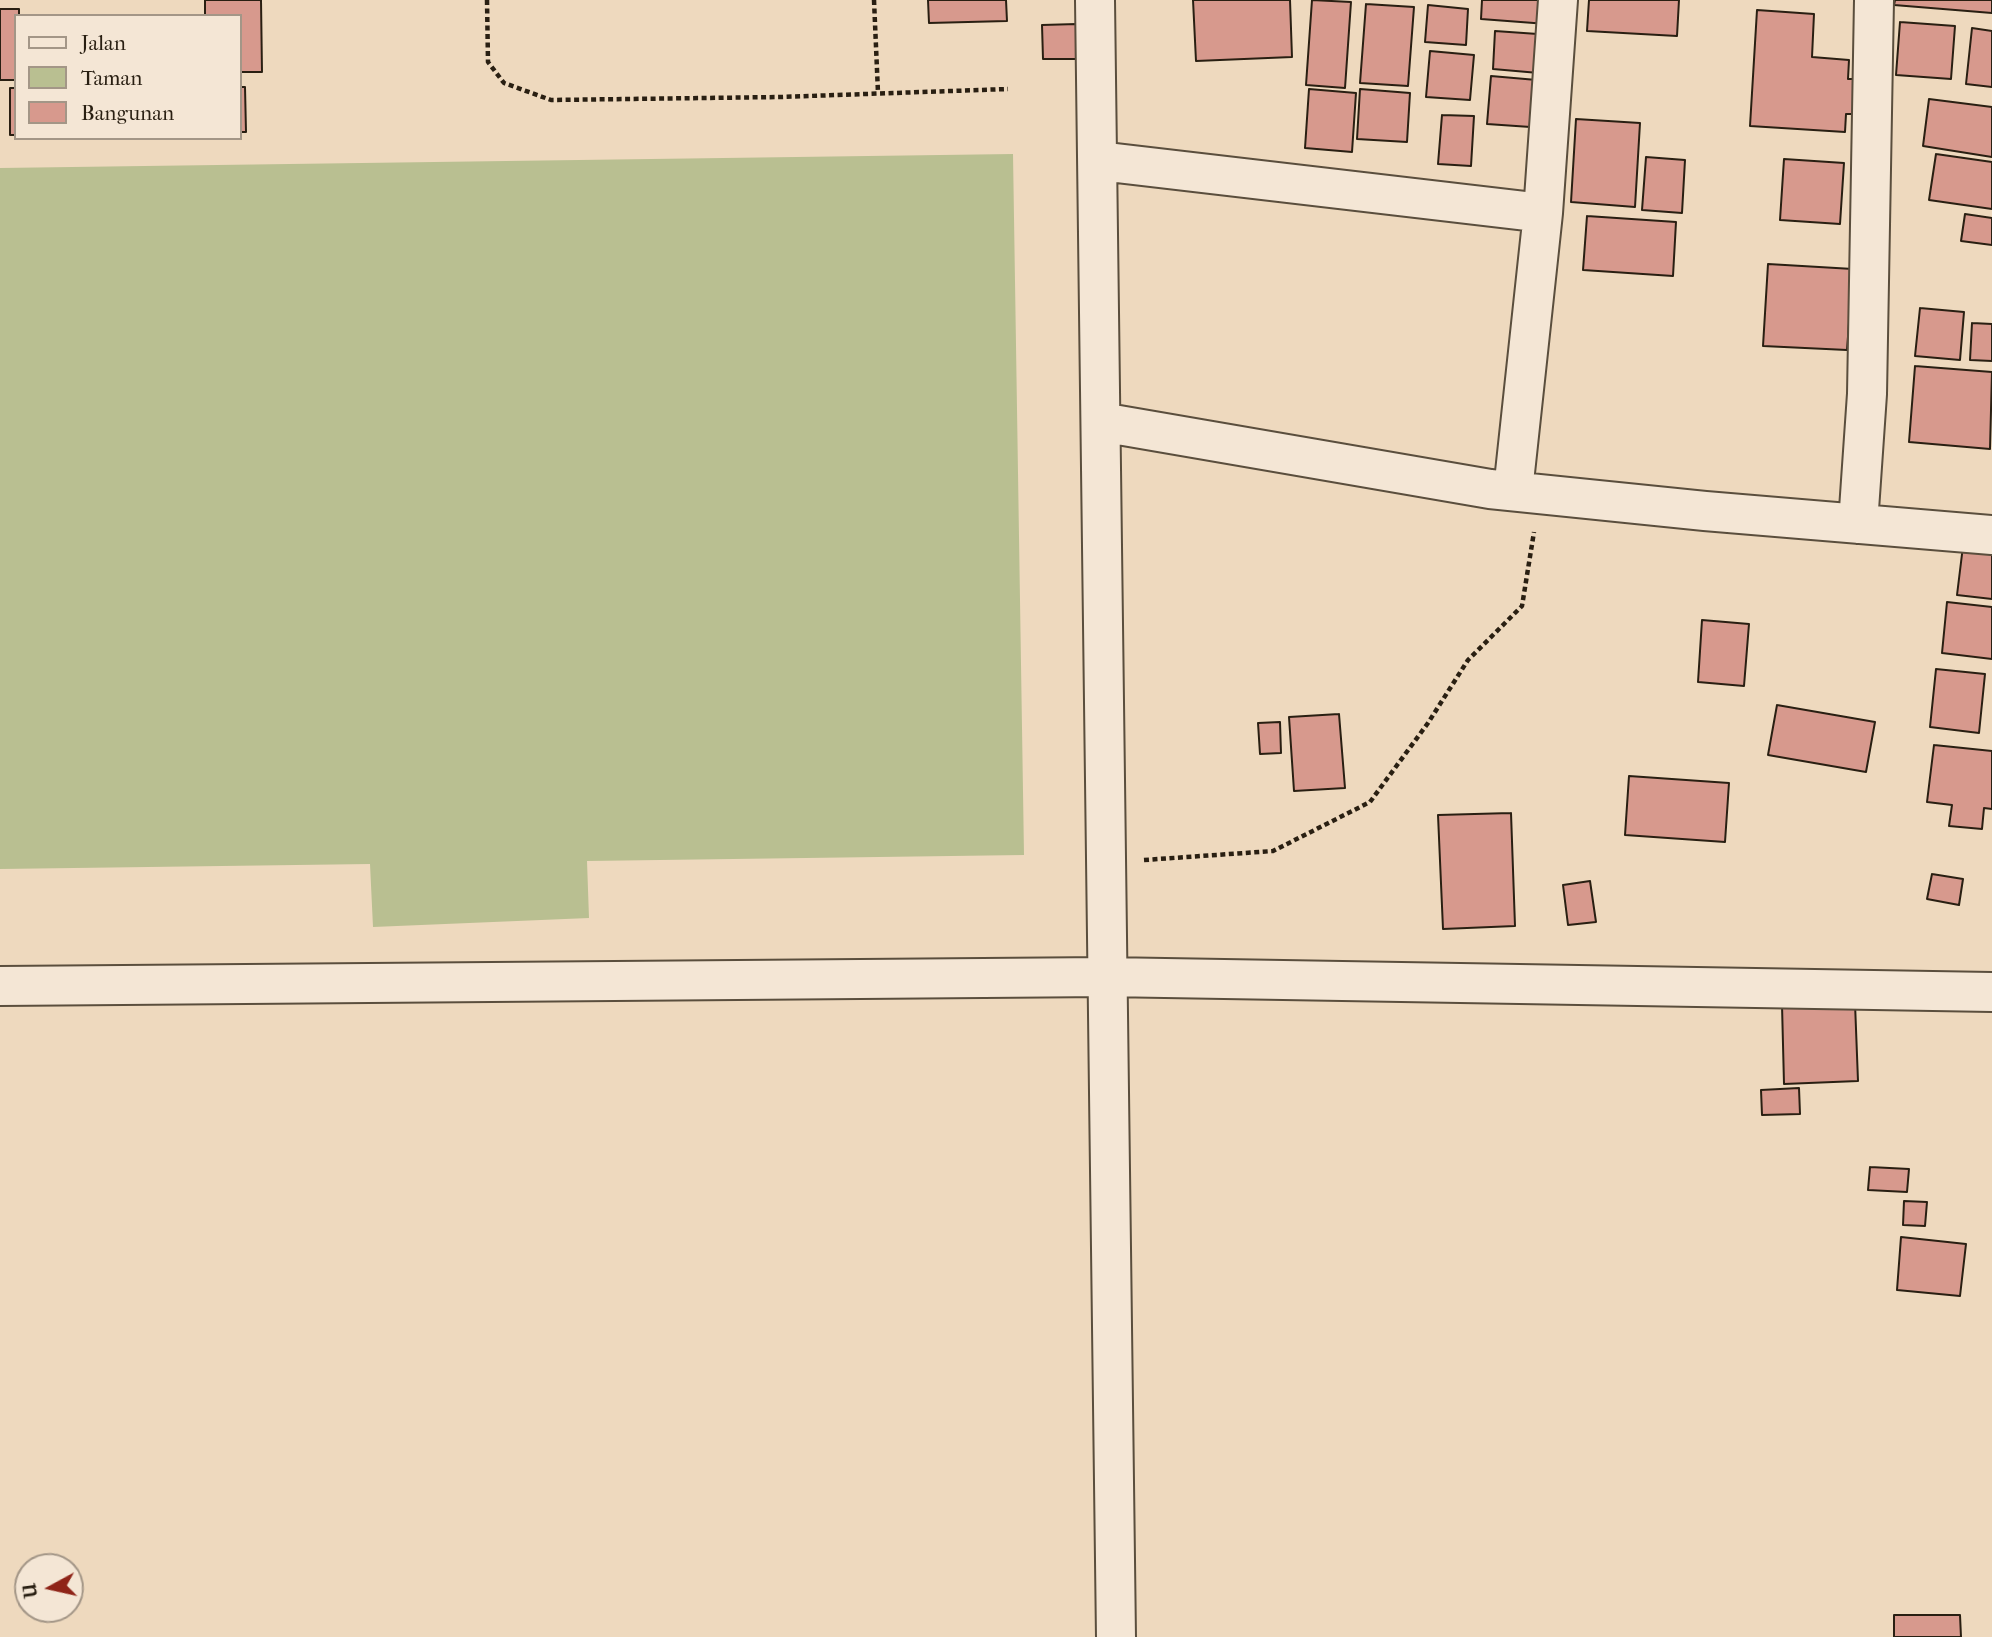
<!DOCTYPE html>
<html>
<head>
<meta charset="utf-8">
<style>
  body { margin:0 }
  #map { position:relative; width:1992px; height:1637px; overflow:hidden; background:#eed9be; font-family:"IM FELL French Canon",serif }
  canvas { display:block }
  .legend { position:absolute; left:14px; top:14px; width:228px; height:126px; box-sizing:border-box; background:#f4e6d5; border:2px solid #a39687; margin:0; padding:9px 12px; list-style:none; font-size:21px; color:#291f12 }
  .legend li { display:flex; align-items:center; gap:14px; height:35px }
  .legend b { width:35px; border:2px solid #a39687 }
  .north { position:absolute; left:14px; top:1553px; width:70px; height:70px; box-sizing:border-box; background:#f4e6d5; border:2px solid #a39687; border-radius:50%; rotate:262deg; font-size:19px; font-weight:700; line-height:28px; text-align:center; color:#291f12 }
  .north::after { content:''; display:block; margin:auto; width:24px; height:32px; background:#8f2418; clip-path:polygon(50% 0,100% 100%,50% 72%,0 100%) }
</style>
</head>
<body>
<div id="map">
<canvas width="1992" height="1637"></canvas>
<ul class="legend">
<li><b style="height:9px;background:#f4e6d5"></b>Jalan</li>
<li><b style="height:19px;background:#b9bf91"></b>Taman</li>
<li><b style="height:19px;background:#d7998d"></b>Bangunan</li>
</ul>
<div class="north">U</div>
</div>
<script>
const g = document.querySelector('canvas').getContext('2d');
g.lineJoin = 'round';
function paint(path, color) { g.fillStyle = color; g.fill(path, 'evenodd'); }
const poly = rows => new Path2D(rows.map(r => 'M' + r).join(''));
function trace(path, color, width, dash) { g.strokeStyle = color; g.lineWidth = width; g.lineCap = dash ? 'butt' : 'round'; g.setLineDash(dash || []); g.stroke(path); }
paint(poly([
  [1013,154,1024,855,587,861,589,918,373,927,370,864,0,869,0,168]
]), '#b9bf91');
const building = poly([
  [205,0,261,0,262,72,240,72,240,16,205,16,205,0],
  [928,0,1006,0,1007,21,929,23,928,0],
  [1193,0,1290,0,1292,57,1196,61,1193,0],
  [1312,0,1351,2,1345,88,1306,85,1312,0],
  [1482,0,1549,0,1547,24,1481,19,1482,0],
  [1589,0,1679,0,1677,36,1587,31,1589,0],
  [1895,0,1992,0,1992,13,1894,5,1895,0],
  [1366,4,1414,7,1408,86,1360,83,1366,4],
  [1428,5,1468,9,1466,45,1425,42,1428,5],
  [0,9,19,9,19,16,16,16,16,80,0,80,0,9],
  [1757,10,1814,14,1812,57,1849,60,1848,79,1860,79,1858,114,1846,114,1845,132,1750,126,1757,10],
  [1900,22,1955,26,1951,79,1896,75,1900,22],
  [1077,24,1078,59,1043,59,1042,25,1077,24],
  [1972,28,1992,31,1992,87,1966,84,1972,28],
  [1495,31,1552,35,1550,74,1493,69,1495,31],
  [1430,51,1474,55,1470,100,1426,97,1430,51],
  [1491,76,1548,81,1545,128,1487,124,1491,76],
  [240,87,245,87,246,132,240,132,240,87],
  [10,88,16,88,16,135,10,135,10,88],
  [1309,89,1356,93,1352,152,1305,148,1309,89],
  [1360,89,1410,93,1407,142,1357,139,1360,89],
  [1929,99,1992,107,1992,157,1923,146,1929,99],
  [1442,115,1474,116,1471,166,1438,164,1442,115],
  [1576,119,1640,123,1635,207,1571,202,1576,119],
  [1936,154,1992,162,1992,209,1929,200,1936,154],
  [1646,157,1685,160,1682,213,1642,210,1646,157],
  [1784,159,1844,163,1840,224,1780,220,1784,159],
  [1965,214,1992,218,1992,245,1961,241,1965,214],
  [1587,216,1676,222,1673,276,1583,270,1587,216],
  [1768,264,1853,269,1847,350,1763,346,1768,264],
  [1920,308,1964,312,1960,360,1915,356,1920,308],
  [1972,323,1992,324,1992,361,1970,360,1972,323],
  [1915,366,1992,372,1990,449,1909,442,1915,366],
  [1963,546,1992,549,1992,599,1957,595,1963,546],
  [1947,602,1992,607,1992,659,1942,653,1947,602],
  [1702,620,1749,624,1744,686,1698,682,1702,620],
  [1936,669,1985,674,1979,733,1930,727,1936,669],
  [1777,705,1875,722,1866,772,1768,755,1777,705],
  [1339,714,1345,788,1294,791,1289,717,1339,714],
  [1280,722,1281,753,1260,754,1258,723,1280,722],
  [1934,745,1992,751,1992,809,1984,808,1982,829,1949,826,1952,805,1927,802,1934,745],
  [1629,776,1729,783,1725,842,1625,835,1629,776],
  [1511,813,1515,926,1443,929,1438,815,1511,813],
  [1932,874,1963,879,1959,905,1927,899,1932,874],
  [1590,881,1596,922,1568,925,1563,885,1590,881],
  [1855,1003,1858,1081,1784,1084,1782,1005,1855,1003],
  [1799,1088,1800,1114,1762,1115,1761,1090,1799,1088],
  [1870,1167,1909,1169,1907,1192,1868,1190,1870,1167],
  [1904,1201,1927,1202,1925,1226,1903,1225,1904,1201],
  [1901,1237,1966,1244,1960,1296,1897,1290,1901,1237],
  [1894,1615,1960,1615,1961,1637,1894,1637,1894,1615]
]);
paint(building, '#d7998d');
trace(building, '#291f12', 2);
const minor = poly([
  [1095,0,1116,1637],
  [1099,161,1543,213],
  [1101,422,1490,489,1705,511,1992,535],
  [1513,491,1543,213,1558,0],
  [1858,524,1867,394,1874,0],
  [0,986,1106,977,1992,992]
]);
trace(minor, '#5a4e3d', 42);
trace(poly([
  [487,0,488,62,504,83,551,100,780,97,1008,89],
  [874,0,878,93],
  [1144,860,1273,851,1370,802,1428,723,1468,660,1522,606,1534,532]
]), '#291f12', 4.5, [5, 3.5]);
trace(minor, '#f4e6d5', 38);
</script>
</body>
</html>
